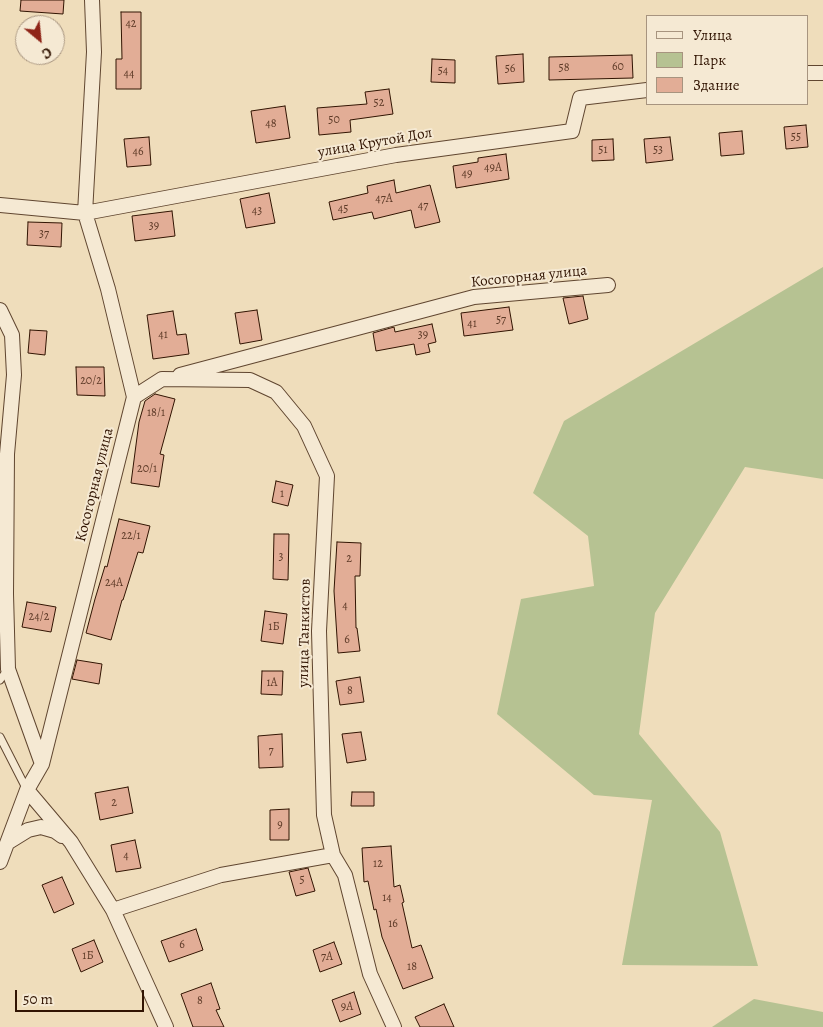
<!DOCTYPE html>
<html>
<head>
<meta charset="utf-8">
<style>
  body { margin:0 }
  #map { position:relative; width:823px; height:1027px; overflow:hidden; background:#efddbb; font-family:Alegreya,serif }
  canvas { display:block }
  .legend { position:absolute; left:646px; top:15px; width:162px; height:90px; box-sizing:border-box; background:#f5e9d3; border:1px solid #a7947f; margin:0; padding:6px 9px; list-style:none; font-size:15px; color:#311402 }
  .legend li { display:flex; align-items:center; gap:10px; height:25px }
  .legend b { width:25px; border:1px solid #a7947f }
  .north { position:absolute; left:15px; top:15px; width:50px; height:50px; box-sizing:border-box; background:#f5e9d3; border:1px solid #a7947f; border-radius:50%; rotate:152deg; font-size:14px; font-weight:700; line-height:20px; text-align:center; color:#311402 }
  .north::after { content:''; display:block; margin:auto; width:18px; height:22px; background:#8f2418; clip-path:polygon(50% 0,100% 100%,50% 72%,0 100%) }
  .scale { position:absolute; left:15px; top:990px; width:129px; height:22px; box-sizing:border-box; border:2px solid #311402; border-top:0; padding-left:6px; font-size:15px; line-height:18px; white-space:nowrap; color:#311402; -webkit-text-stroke:4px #f5e9d3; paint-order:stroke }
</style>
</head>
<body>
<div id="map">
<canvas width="823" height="1027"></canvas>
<ul class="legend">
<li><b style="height:6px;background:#f5e9d3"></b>Улица</li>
<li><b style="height:14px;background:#b6c292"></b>Парк</li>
<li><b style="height:14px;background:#e2ad96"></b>Здание</li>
</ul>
<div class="north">С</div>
<div class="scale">50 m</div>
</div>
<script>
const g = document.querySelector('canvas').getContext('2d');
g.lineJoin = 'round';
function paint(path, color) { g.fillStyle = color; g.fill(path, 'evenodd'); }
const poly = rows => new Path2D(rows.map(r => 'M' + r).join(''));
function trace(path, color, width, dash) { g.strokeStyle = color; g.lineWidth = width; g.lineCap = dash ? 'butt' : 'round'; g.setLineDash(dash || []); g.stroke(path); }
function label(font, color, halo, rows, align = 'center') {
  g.font = font + ' Alegreya,serif'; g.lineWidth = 4; g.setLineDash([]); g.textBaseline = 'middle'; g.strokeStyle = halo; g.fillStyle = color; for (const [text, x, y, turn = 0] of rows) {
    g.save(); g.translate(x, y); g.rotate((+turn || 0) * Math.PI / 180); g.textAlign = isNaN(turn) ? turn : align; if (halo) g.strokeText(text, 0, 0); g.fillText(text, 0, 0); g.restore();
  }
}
paint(poly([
  [823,267,823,479,745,467,655,613,639,734,720,832,758,966,622,965,652,800,594,795,497,714,521,599,594,586,588,536,533,493,564,421],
  [754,999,823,1012,823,1027,712,1027]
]), '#b6c292');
const building = poly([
  [21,0,64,0,63,14,20,11,21,0],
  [121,12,141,12,141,89,116,89,116,59,122,59,121,12],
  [523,54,524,82,498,84,496,56,523,54],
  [632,55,633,78,549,80,549,57,632,55],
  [432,59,455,60,455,83,431,82,432,59],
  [389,89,393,114,350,120,351,132,319,135,317,108,367,104,365,92,389,89],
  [285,106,290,138,256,143,251,111,285,106],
  [806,125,808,147,786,149,784,127,806,125],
  [742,131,744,154,721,156,719,133,742,131],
  [149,137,151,165,127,167,124,139,149,137],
  [670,137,673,160,646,163,644,139,670,137],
  [613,139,614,160,592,161,592,140,613,139],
  [506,154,509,179,456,188,453,166,478,162,478,158,506,154],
  [394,180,396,193,430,185,440,222,415,228,411,210,374,219,372,212,333,220,329,202,368,193,367,186,394,180],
  [269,193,275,223,246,228,240,199,269,193],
  [172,211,175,236,135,241,132,216,172,211],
  [28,222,62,223,61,247,27,245,28,222],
  [583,296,588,319,569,324,563,298,583,296],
  [509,307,513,330,464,336,461,313,509,307],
  [257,310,262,340,240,344,235,313,257,310],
  [173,311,177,335,186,334,189,354,153,359,147,315,173,311],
  [432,324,436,342,428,344,430,352,416,355,414,344,376,351,373,333,394,327,395,332,432,324],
  [30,330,47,331,45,355,28,353,30,330],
  [76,367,104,367,105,396,77,395,76,367],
  [155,394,175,399,160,454,164,455,159,487,131,483,139,422,145,401,155,394],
  [276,481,293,485,288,506,272,502,276,481],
  [119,519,150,526,143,553,138,552,123,600,122,600,111,640,86,633,95,599,105,566,107,567,119,519],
  [274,534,289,534,288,580,273,579,274,534],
  [337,542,361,543,360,576,355,576,356,628,357,628,360,651,338,653,334,591,337,542],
  [27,602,56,607,51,632,22,627,27,602],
  [265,611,287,614,283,644,261,641,265,611],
  [77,660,102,664,99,684,72,679,77,660],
  [262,671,283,671,282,695,261,694,262,671],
  [360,677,364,702,340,705,336,681,360,677],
  [361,732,366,760,347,763,342,734,361,732],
  [282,734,283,767,259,768,258,736,282,734],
  [128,787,133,813,100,820,95,793,128,787],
  [352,792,374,792,374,806,351,806,352,792],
  [289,809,289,840,270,840,270,810,289,809],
  [135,840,141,868,116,872,111,845,135,840],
  [391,846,394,887,400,885,404,902,402,903,412,948,421,945,433,978,403,989,382,937,376,909,374,910,368,881,364,882,362,848,391,846],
  [308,868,315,891,296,896,289,872,308,868],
  [62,877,74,904,54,913,42,885,62,877],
  [196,929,203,950,169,962,161,941,196,929],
  [94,940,103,962,81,972,72,949,94,940],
  [334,942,342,964,320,972,313,950,334,942],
  [211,983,220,1009,216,1010,224,1027,193,1027,181,994,211,983],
  [354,992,361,1014,340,1022,332,1000,354,992],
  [444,1004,454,1027,420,1027,415,1017,444,1004]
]);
paint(building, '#e2ad96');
trace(building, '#311402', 1);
const lane = poly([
  [0,680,8,669],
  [0,737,27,790]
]);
const street = poly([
  [807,73,823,73],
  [0,205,85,213,396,155,572,131,580,98,647,90],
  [0,310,12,335,14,375,7,454,6,594,8,669,42,764],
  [180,375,474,297,608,285],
  [134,397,162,379,250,380,276,392,304,426,327,476,319,631,324,815,333,855,345,875,370,974,394,1027],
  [27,790,71,842,113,910,166,1027],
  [7,843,28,830,41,827,55,831,62,836],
  [0,862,27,790,42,764,134,397,108,289,85,213,94,52,92,0],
  [113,910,221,875,333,855]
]);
trace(lane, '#604630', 9);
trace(street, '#604630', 16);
trace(lane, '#f5e9d3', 7);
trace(street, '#f5e9d3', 14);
label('12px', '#5d3a27', null, [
  ["42",131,24],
  ["60",618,67],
  ["58",564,68],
  ["56",510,69],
  ["54",443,71],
  ["44",129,74],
  ["52",379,103],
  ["50",334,120],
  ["48",271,124],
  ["55",796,137],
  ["51",603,150],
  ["53",658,150],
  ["46",138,152],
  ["49А",493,168],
  ["49",467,174],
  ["47А",384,199],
  ["47",423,206],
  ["45",343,209],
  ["43",257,211],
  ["39",154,226],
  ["37",44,234],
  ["57",501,320],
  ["41",472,324],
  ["41",163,335],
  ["39",423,335],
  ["20/2",91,381],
  ["18/1",156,413],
  ["20/1",147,469],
  ["1",282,494],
  ["22/1",131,536],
  ["3",281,557],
  ["2",349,559],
  ["24А",114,583],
  ["4",345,606],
  ["24/2",39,617],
  ["1Б",274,627],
  ["6",347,640],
  ["1А",272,683],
  ["8",350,691],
  ["7",271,751],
  ["2",114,803],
  ["9",280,825],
  ["4",126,856],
  ["12",378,864],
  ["5",302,880],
  ["14",387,898],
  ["16",393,924],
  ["6",182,945],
  ["1Б",88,956],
  ["7А",327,957],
  ["18",412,967],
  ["8",200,1001],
  ["9А",347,1007]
]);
label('15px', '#311402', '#f5e9d3', [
  ["улица Крутой Дол",375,143,-10],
  ["Косогорная улица",529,277,-6],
  ["Косогорная улица",95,485,-76],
  ["улица Танкистов",305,633,-89]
]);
</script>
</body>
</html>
